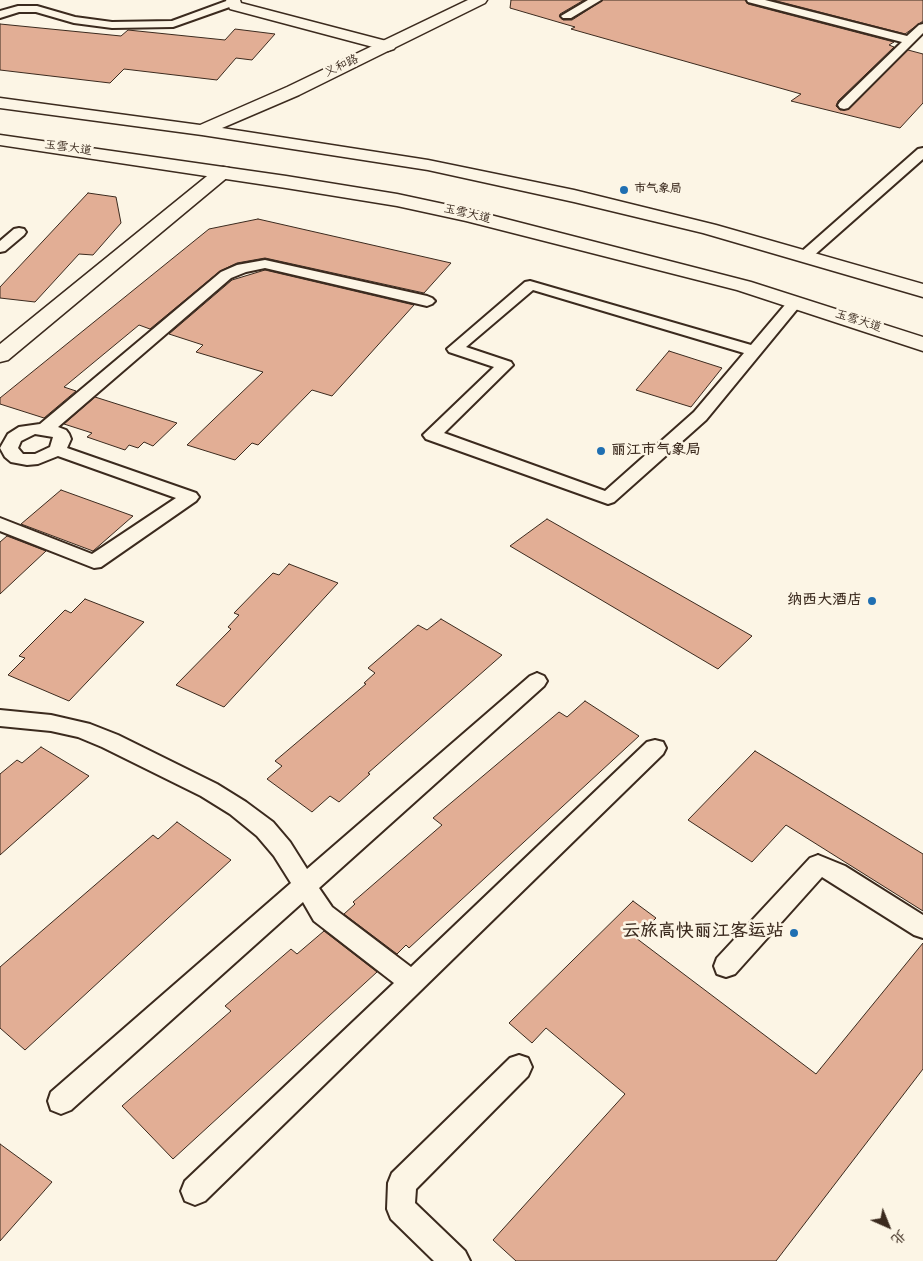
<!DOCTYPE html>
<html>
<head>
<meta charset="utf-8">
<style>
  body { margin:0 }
  #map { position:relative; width:923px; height:1261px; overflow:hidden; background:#fcf5e5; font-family:Kalam,"LXGW WenKai TC",sans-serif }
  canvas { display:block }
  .north { position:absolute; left:863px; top:1201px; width:50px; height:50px; -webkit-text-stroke:4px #fcf5e5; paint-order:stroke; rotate:136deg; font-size:14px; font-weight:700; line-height:20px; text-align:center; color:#3b2a1e }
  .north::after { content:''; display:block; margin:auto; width:18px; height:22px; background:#3b2a1e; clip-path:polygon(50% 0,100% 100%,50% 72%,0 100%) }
</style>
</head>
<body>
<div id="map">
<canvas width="923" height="1261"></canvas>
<div class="north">北</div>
</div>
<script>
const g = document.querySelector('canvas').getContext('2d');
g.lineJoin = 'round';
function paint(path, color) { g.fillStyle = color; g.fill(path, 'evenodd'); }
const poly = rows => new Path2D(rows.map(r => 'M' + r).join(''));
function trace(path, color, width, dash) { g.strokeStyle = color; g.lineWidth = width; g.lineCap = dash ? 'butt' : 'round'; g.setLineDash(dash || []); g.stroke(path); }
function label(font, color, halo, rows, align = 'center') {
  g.font = font + ' Kalam,"LXGW WenKai TC",sans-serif'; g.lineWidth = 5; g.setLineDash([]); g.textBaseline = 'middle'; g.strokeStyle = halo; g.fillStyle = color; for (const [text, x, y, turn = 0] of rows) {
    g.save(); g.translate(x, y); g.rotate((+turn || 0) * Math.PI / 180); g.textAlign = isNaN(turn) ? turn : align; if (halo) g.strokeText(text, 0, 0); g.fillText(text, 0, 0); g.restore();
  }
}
const building = poly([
  [511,0,584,0,560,14,560,17,563,20,572,20,603,0,745,0,748,4,894,42,889,45,894,47,838,101,836,106,840,110,849,109,908,50,923,54,923,103,900,128,791,101,801,94,571,29,575,27,510,8,511,0],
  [773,0,923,0,923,21,905,34,773,0],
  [0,24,121,36,128,30,225,40,235,29,275,34,252,60,236,58,217,80,124,69,110,83,0,70,0,24],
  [88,193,116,197,121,223,93,255,79,254,35,302,0,298,0,287,88,193],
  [258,219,451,263,424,293,265,258,237,263,220,271,150,329,139,325,64,387,76,391,44,418,0,404,0,398,209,229,258,219],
  [265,270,414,305,332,396,312,390,258,445,252,443,235,460,187,445,263,372,196,352,203,345,169,334,232,280,265,270],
  [669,351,722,368,691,407,636,390,669,351],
  [95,397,177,423,153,446,144,442,138,448,129,445,125,450,87,437,92,433,64,424,95,397],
  [61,490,133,516,93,551,21,524,61,490],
  [547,519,752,636,718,669,510,546,547,519],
  [7,536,46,551,0,594,0,542,7,536],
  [289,564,338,583,224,707,176,685,231,629,228,627,239,615,234,613,273,573,279,575,289,564],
  [85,599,144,622,69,701,8,675,25,658,19,656,65,610,71,613,85,599],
  [441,619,502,655,368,773,370,774,339,802,330,796,312,812,267,779,282,766,275,761,366,684,364,683,375,673,368,668,418,625,427,630,441,619],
  [585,701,639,736,409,948,406,945,397,954,344,914,355,904,353,902,442,825,433,818,559,712,567,717,585,701],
  [41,747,89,776,0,855,0,774,17,760,22,763,41,747],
  [755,751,923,854,923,911,786,825,752,862,688,820,755,751],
  [177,822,231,860,25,1050,0,1028,0,967,153,835,158,839,177,822],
  [633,901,656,918,636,938,816,1074,923,943,923,1069,776,1261,516,1261,493,1240,625,1094,546,1028,532,1043,509,1023,633,901],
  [324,931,377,972,173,1159,122,1106,231,1011,225,1006,291,949,297,954,324,931],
  [0,1144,52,1182,0,1241,0,1144]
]);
paint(building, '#e2ae95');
trace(building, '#3b2a1e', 1);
const lane = poly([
  [229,0,238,0,239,2,238,4,173,27,112,28,74,23,36,12,19,12,0,18,0,11,18,6,37,6,75,17,112,22,172,21,229,0],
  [588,0,601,0,571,18,563,18,561,16,588,0],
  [747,0,765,0,907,36,919,25,923,24,923,33,848,108,844,109,840,108,838,105,840,102,902,42,748,2,747,0],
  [923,148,923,159,811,258,801,258,799,255,801,252,918,149,923,148],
  [19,228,24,229,26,232,24,235,5,251,0,252,0,241,14,229,19,228],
  [265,260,427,296,432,298,435,301,432,304,427,306,265,268,246,272,231,278,58,427,66,430,69,434,71,439,67,448,196,493,199,497,196,501,101,567,94,568,0,531,0,518,92,554,176,498,58,456,38,464,27,465,11,462,5,457,0,448,8,434,19,427,40,424,221,272,237,265,265,260],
  [35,434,53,437,50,447,35,454,23,454,18,448,21,441,35,434],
  [530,281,751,345,790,299,800,299,803,302,706,420,614,502,608,504,426,439,423,435,494,367,449,352,447,349,525,282,530,281],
  [533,290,744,353,694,412,605,491,444,433,513,365,511,362,466,347,533,290],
  [537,673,544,676,547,681,544,686,319,888,332,907,411,967,647,742,655,740,663,742,666,748,663,754,205,1201,195,1205,185,1201,181,1191,185,1181,394,983,314,921,303,902,71,1110,61,1114,51,1110,48,1101,51,1092,291,883,274,856,257,836,230,814,201,796,102,747,78,737,51,731,0,726,0,710,51,715,90,724,118,735,217,784,246,802,273,822,290,842,307,869,530,676,537,673],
  [818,855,845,866,923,915,923,938,914,935,822,877,735,974,726,977,717,974,714,966,717,958,810,858,818,855],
  [519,1055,528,1058,532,1067,528,1076,416,1189,415,1203,465,1251,470,1261,434,1261,391,1219,387,1209,388,1183,392,1173,510,1058,519,1055]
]);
const street = poly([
  [226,0,240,0,241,3,394,43,396,46,394,49,388,51,230,9,226,0],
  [223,167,229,168,232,172,229,176,8,360,0,362,0,344,217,168,223,167]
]);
const secondary = poly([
  [468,0,487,0,485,3,299,95,222,128,428,160,574,190,716,225,923,284,923,297,703,233,574,202,428,170,202,135,0,108,0,98,200,125,287,87,468,0],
  [0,135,286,176,397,194,467,209,751,282,923,337,923,351,737,290,466,221,397,206,286,188,0,145,0,135]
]);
trace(lane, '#3b2a1e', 4);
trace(street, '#3b2a1e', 3);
trace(secondary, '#3b2a1e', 3);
paint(lane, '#fcf5e5');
paint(street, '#fcf5e5');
paint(secondary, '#fcf5e5');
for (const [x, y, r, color] of [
  [624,190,5,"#1f6fb2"],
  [601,451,5,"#1f6fb2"],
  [872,601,5,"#1f6fb2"],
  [794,933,5,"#1f6fb2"]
]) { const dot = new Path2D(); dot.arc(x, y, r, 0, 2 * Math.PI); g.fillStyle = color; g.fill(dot); trace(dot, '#fcf5e5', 2); }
label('12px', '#3b2a1e', '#fcf5e5', [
  ["义和路",342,67,-25],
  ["玉雪大道",68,149,8],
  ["玉雪大道",467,215,13],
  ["玉雪大道",858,322,18]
]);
label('bold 12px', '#3b2a1e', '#fcf5e5', [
  ["市气象局",634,190]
], 'left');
label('bold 15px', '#3b2a1e', '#fcf5e5', [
  ["丽江市气象局",611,451],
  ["纳西大酒店",862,601,"right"]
], 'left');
label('bold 18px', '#3b2a1e', '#fcf5e5', [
  ["云旅高快丽江客运站",784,933]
], 'right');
</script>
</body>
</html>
